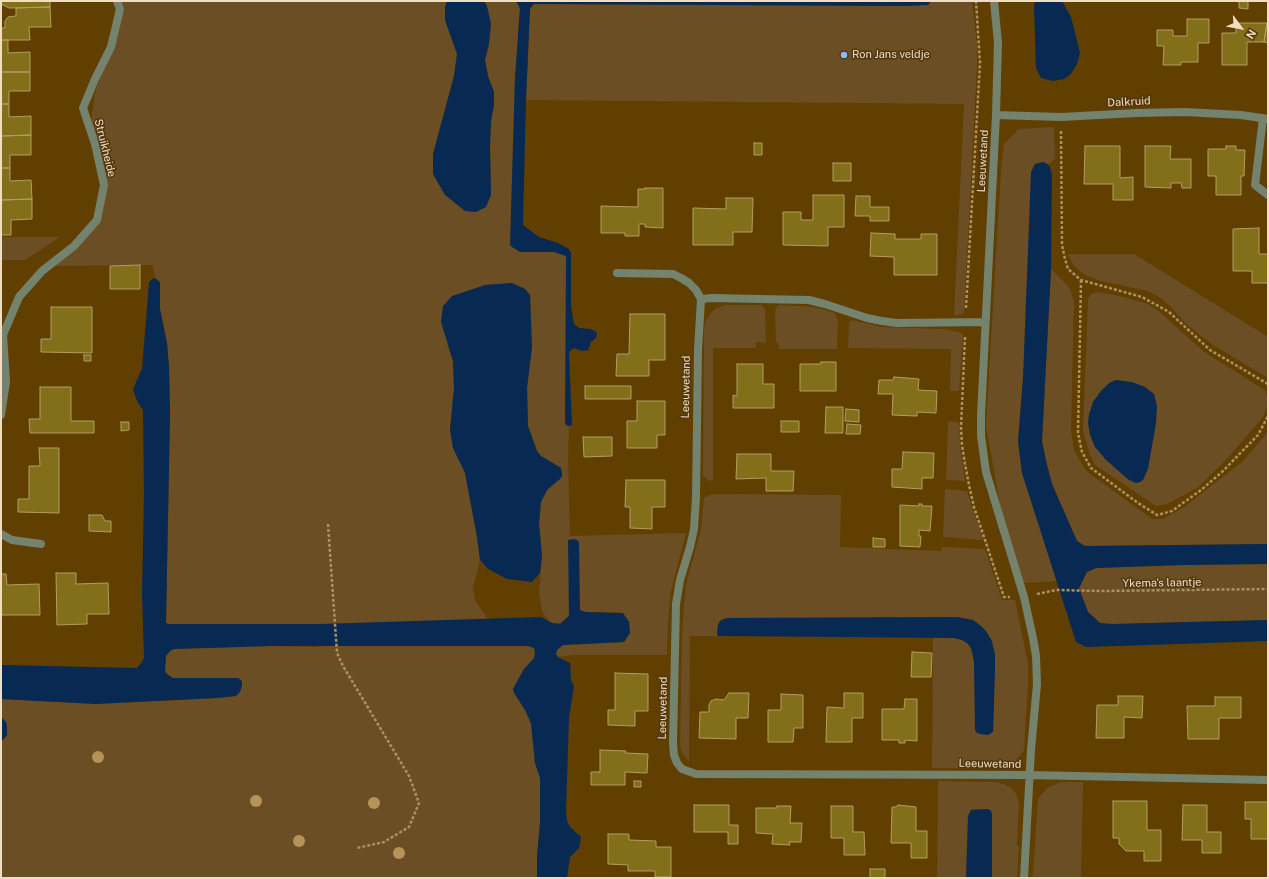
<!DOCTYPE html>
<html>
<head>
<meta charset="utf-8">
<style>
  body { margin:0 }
  #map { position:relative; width:1269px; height:879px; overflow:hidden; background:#613f01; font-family:"Public Sans",sans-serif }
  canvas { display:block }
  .frame { position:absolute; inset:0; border:2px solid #f1ddc3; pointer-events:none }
  .north { position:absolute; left:1221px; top:8px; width:40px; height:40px; -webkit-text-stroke:3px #51370d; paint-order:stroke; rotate:122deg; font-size:11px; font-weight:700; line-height:16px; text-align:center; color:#f1ddc3 }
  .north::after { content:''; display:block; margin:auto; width:14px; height:18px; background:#f1ddc3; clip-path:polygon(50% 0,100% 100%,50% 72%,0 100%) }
</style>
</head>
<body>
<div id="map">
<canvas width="1269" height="879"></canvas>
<div class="frame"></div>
<div class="north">N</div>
</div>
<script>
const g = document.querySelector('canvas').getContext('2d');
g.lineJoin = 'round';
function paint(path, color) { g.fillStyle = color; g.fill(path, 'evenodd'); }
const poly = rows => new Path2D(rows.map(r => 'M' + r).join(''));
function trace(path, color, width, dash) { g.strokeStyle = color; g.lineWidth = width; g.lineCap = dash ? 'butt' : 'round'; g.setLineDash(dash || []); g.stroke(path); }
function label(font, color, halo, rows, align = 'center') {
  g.font = font + ' "Public Sans",sans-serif'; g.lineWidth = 3; g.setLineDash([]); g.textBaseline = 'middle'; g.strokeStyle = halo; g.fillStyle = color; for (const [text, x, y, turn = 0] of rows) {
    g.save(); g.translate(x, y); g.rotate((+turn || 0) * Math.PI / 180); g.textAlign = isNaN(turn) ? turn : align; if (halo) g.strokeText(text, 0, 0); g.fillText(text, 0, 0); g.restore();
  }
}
paint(poly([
  [117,1,447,1,445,7,445,20,457,54,454,76,433,154,491,195,490,147,491,121,494,105,494,92,488,76,485,60,489,44,487,7,484,1,515,1,518,4,520,8,518,28,520,252,554,252,566,256,566,424,569,426,568,458,570,536,686,533,671,591,668,621,667,655,575,655,558,657,556,654,557,650,563,645,624,642,630,633,629,622,623,613,586,612,582,612,579,608,569,615,562,623,552,623,548,620,542,611,539,593,542,556,539,523,541,502,547,490,554,484,561,468,541,456,537,451,528,426,527,388,532,347,530,295,525,289,512,283,485,285,447,344,453,361,454,388,450,430,453,448,465,472,477,537,480,560,473,588,475,600,487,618,528,646,534,648,535,654,534,658,524,669,517,681,513,689,525,710,531,724,535,763,540,778,540,823,537,856,537,878,1,878,1,742,2,741,6,722,1,717,1,699,96,704,217,698,236,696,240,692,238,678,173,678,167,674,165,671,166,656,170,651,174,649,272,646,319,647,320,624,169,624,166,623,170,413,169,367,167,343,160,309,160,282,155,278,153,265,52,266,97,216,104,190,91,124,95,92,116,31],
  [931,1,972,1,977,45,977,66,964,313,958,315,954,316,964,104,526,100,530,9,534,4,902,6,928,5],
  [1054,127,1055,158,1049,165,1043,162,1023,378,1018,441,1022,473,1057,581,1024,583,1003,522,986,425,1001,171,1004,144,1019,129],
  [1,237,60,237,25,260,1,260],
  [1067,254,1134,254,1268,337,1268,378,1213,345,1186,324,1171,307,1159,297,1148,291,1101,281,1087,276,1076,268],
  [1051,269,1069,287,1074,301,1071,431,1074,450,1086,471,1152,519,1163,519,1184,507,1242,462,1264,437,1268,430,1268,544,1085,546,1077,541,1052,484,1046,461,1042,441],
  [1098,292,1119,296,1148,304,1160,312,1203,351,1266,391,1268,404,1263,417,1225,461,1197,488,1167,504,1156,506,1095,465,1090,455,1083,431,1088,299,1091,294],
  [725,305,762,305,765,310,766,343,756,342,756,348,713,348,713,480,709,481,703,476,704,328,706,321,712,312,715,309],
  [778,305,803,306,818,308,835,313,838,321,837,349,779,349,778,343,776,342,775,311],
  [852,320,882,327,944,329,962,333,963,334,959,391,950,391,951,349,848,348,849,323],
  [948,421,959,422,960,444,965,481,946,480],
  [945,489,967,491,983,540,943,537],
  [712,494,841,495,840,547,941,551,942,547,985,549,1002,600,1015,600,1028,664,1028,685,1024,750,1015,762,1011,766,1001,768,932,768,933,638,954,638,962,640,967,643,971,648,993,731,995,655,986,631,981,626,973,620,957,617,727,618,722,619,717,633,718,636,690,636,689,762,682,753,680,746,682,636,684,604,687,580,701,530,704,498],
  [1268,564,1268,620,1112,624,1100,623,1088,612,1079,589,1087,572,1096,568,1183,565],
  [938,781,994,782,1004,784,1014,790,1018,799,1019,805,1017,845,1019,846,1017,878,992,878,992,815,991,811,982,809,971,810,968,816,966,878,937,878],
  [1061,782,1083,782,1081,878,1031,878,1033,875,1038,799,1047,788]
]), '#6b4e24');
paint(poly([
  [447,1,484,1,487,6,491,24,489,44,485,60,488,76,494,92,494,105,491,121,490,146,491,195,486,207,476,212,465,211,445,195,433,174,433,154,454,76,457,54,445,20,445,7],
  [515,1,931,1,928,5,902,6,534,4,531,7,530,9,526,100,523,225,539,237,558,243,569,249,571,253,571,306,574,324,579,328,590,329,595,331,597,333,596,338,591,342,589,348,588,350,582,351,574,348,570,351,569,353,572,425,569,426,566,425,565,422,566,256,554,252,520,252,512,247,510,245,515,76,520,9,518,4],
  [1035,1,1062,1,1071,17,1080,53,1077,64,1071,74,1064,79,1053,81,1041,78,1036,68,1034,7],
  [1043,162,1049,165,1052,174,1051,269,1042,441,1046,461,1052,484,1077,541,1085,546,1268,544,1268,564,1183,565,1096,568,1087,572,1079,588,1088,612,1100,623,1112,624,1268,620,1268,641,1086,647,1076,642,1022,473,1018,441,1023,378,1031,172,1035,164],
  [155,278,160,282,160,309,167,343,169,367,170,413,166,623,169,624,320,624,541,617,552,623,560,624,568,617,569,615,568,540,574,539,577,540,579,542,580,610,586,612,623,613,629,622,630,633,624,642,563,645,557,650,556,654,558,657,570,663,571,680,574,686,569,717,566,810,567,821,570,827,581,837,579,848,570,857,567,878,537,878,537,856,540,823,540,778,535,763,531,723,525,710,514,693,513,689,524,669,534,658,535,654,534,648,528,646,272,646,174,649,170,651,166,656,165,671,167,674,173,678,238,678,242,681,242,686,240,692,236,696,217,698,96,704,1,699,1,665,137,668,142,662,144,657,142,594,144,494,143,410,138,403,133,390,136,382,142,369,149,283,151,280],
  [512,283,525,289,530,295,532,347,527,388,528,426,537,451,541,456,561,468,562,473,562,476,560,479,547,490,541,502,539,523,542,556,540,573,532,582,507,579,488,569,480,560,477,537,465,473,453,448,450,430,454,388,453,361,441,322,443,306,452,296,485,285],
  [1116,380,1132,382,1145,387,1154,394,1157,406,1156,423,1148,469,1143,480,1140,482,1136,483,1129,480,1106,460,1095,447,1090,435,1088,423,1089,414,1093,402,1100,392,1109,383],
  [957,617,973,620,981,626,986,631,992,641,995,655,995,670,993,732,988,735,980,734,977,733,975,730,974,661,971,648,967,643,962,640,954,638,723,636,718,636,717,633,718,625,720,621,727,618],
  [1,717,6,722,7,727,7,735,1,742],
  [988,809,991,811,992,815,992,878,966,878,968,816,971,810]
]), '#082a52');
const building = poly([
  [1,1,50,1,50,7,9,8,1,4,1,1],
  [1239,1,1248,1,1248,9,1239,8,1239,1],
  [50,7,51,27,29,27,30,40,1,40,1,28,5,28,5,21,8,17,16,16,16,8,50,7],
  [1187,19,1209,19,1209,43,1198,43,1198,62,1181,62,1181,65,1163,65,1164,46,1157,46,1157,30,1173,30,1173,36,1187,36,1187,19],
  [1236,23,1267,23,1264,42,1247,42,1247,65,1222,65,1222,33,1236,33,1236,23],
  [1267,23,1268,24,1268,43,1264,42,1267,23],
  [1,40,8,40,8,53,30,52,30,72,1,72,1,40],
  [1,72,30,72,30,91,9,91,9,104,1,104,1,72],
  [1,104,9,104,9,117,31,116,31,135,1,136,1,104],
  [31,135,31,155,10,155,10,168,1,168,1,136,31,135],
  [754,143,762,143,762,155,754,155,754,143],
  [1085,146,1120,146,1120,178,1133,177,1133,200,1113,200,1113,184,1084,184,1085,146],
  [1145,146,1171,146,1170,159,1191,159,1191,188,1182,188,1181,183,1171,183,1171,188,1145,187,1145,146],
  [1226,146,1236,146,1236,150,1245,150,1244,176,1241,176,1241,195,1216,195,1216,176,1208,176,1208,149,1226,149,1226,146],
  [833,163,851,163,851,181,833,181,833,163],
  [1,168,10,168,10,181,31,180,32,199,1,200,1,168],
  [645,188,663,188,663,228,645,227,645,224,639,224,639,236,625,236,625,233,601,233,601,206,638,207,638,189,646,189,645,188],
  [813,195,844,195,844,227,828,227,828,246,783,245,783,212,801,212,801,220,813,220,813,195],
  [856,196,870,196,870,207,889,207,889,221,870,221,870,216,855,216,856,196],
  [726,198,753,198,752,232,733,232,733,245,693,245,693,208,726,209,726,198],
  [32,199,32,219,11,220,11,235,1,235,1,200,32,199],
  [1259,228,1259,254,1268,254,1268,283,1252,283,1252,271,1233,271,1233,229,1259,228],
  [871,233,895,234,895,239,921,239,921,234,937,234,937,275,894,275,894,257,870,256,871,233],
  [140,265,140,289,110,289,110,266,140,265],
  [51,307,92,307,92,353,41,352,41,339,51,339,51,307],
  [630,314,665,314,665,360,649,360,649,376,616,376,617,354,629,354,630,314],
  [84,355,91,355,91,361,84,361,84,355],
  [821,362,836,362,836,391,800,391,800,364,821,364,821,362],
  [737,364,763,364,763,384,774,384,774,408,733,408,733,395,737,396,737,364],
  [894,377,919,379,918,390,937,391,936,413,917,412,917,416,892,415,893,394,878,394,879,380,893,380,894,377],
  [585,386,631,386,631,399,585,399,585,386],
  [40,387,71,387,71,421,94,421,94,433,30,433,29,419,40,419,40,387],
  [637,401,665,401,665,435,657,435,657,448,627,448,627,421,637,421,637,401],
  [826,407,843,407,843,433,825,433,826,407],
  [846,409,859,410,859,422,845,421,846,409],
  [781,421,799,421,799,432,781,432,781,421],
  [121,422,129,422,129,430,121,431,121,422],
  [847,424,861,425,860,434,846,434,847,424],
  [583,437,612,437,612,456,584,457,583,437],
  [39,448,59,448,59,513,18,512,18,499,29,499,29,466,40,466,39,448],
  [903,452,934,453,933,478,922,478,922,489,892,487,892,469,902,469,903,452],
  [737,454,771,454,771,471,794,471,793,491,766,491,766,478,736,479,737,454],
  [626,480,665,480,665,507,652,507,652,529,630,528,630,507,625,507,626,480],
  [919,504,922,504,922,506,932,506,930,531,919,530,919,536,921,536,920,547,900,546,900,505,919,506,919,504],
  [89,515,102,515,105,521,111,521,111,532,89,531,89,515],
  [873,538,885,539,885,547,873,547,873,538],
  [56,573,76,573,76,584,108,583,109,614,87,614,87,624,57,625,56,573],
  [1,574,6,574,7,585,39,584,40,615,1,615,1,574],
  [912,652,932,653,931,677,911,677,912,652],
  [615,673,648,674,648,711,635,711,635,726,608,725,608,710,615,710,615,673],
  [729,693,749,693,748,718,736,718,736,739,699,738,700,712,709,712,709,705,711,701,716,699,724,700,729,693],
  [844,693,863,693,863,718,852,718,852,742,826,742,827,707,844,708,844,693],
  [781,694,803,695,803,728,794,728,793,742,768,742,768,710,781,710,781,694],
  [1118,696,1143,696,1142,718,1124,717,1124,738,1096,738,1097,705,1118,705,1118,696],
  [1215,697,1241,697,1241,718,1219,718,1219,739,1188,739,1187,706,1215,706,1215,697],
  [905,699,917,699,917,741,905,740,905,743,899,743,899,740,882,740,882,709,904,709,905,699],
  [600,750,626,751,625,753,648,754,647,773,625,772,625,785,591,785,591,772,600,772,600,750],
  [634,781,641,781,641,787,634,787,634,781],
  [1113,801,1147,801,1147,830,1161,830,1161,861,1144,861,1144,851,1126,851,1119,844,1119,838,1113,838,1113,801],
  [1245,802,1268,802,1268,839,1251,839,1251,819,1245,819,1245,802],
  [694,805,729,805,729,825,738,825,738,844,728,844,728,832,694,832,694,805],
  [898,805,916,807,916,831,927,831,927,858,911,858,911,843,891,843,892,807,896,807,898,805],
  [1183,805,1207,805,1207,832,1221,832,1221,853,1202,853,1202,840,1182,840,1183,805],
  [777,806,791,806,790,823,802,823,801,842,789,842,790,845,772,844,773,834,756,833,756,808,777,808,777,806],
  [831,806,853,806,853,832,864,832,865,855,844,855,844,838,831,838,831,806],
  [608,834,629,834,629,840,656,841,656,847,671,847,671,877,655,877,655,871,628,871,628,865,608,864,608,834],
  [870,869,885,869,885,878,870,878,870,869]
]);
paint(building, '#836f1a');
trace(building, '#b09f62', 1);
trace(poly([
  [1061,131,1062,245,1065,259,1068,269,1081,280,1142,297,1169,312,1210,350,1268,384],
  [1081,280,1078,433,1082,452,1091,468,1138,503,1157,515,1172,511,1201,490,1222,472,1258,435,1268,416],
  [966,308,980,63,976,1],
  [965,337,961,427,962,445,965,464,969,485,974,507,1004,597,1010,597],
  [328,524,337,653,343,666,409,776,419,803,409,827,384,842,357,848],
  [1037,594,1056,590,1103,591,1268,589]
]), '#ac9165', 2.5, [3, 2]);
trace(poly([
  [994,1,998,43,996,115,981,415,981,436,986,472,1024,597,1033,638,1036,656,1037,684,1031,750,1024,878],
  [996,115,1061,117,1137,113,1185,112,1241,115,1268,119],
  [1263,118,1255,185,1268,195],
  [617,273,673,274,681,278,689,283,696,290,701,299,698,350,696,497,694,529,690,547,680,580,676,604,673,743,674,755,677,763,682,769,696,774,1029,775,1268,780],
  [701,299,712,298,809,300,825,304,867,318,882,321,897,323,985,322],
  [1,415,6,382,3,335,19,297,42,271,74,246,97,220,104,185,95,144,83,108,95,79,111,47,120,9,117,1],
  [1,534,12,540,41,544]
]), '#74836d', 8);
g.fillStyle = '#b7935a';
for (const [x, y] of [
  [98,757],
  [256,801],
  [374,803],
  [299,841],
  [399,853]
]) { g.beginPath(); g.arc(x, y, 6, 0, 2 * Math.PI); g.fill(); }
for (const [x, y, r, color] of [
  [844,55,4,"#88bbfc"]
]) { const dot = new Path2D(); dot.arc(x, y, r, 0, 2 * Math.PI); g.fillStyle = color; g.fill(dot); trace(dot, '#51370d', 1.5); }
label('11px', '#f1ddc3', '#51370d', [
  ["Ron Jans veldje",852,55]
], 'left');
label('11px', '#f1ddc3', '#51370d', [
  ["Dalkruid",1129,102,-3],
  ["Struikheide",105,148,76],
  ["Leeuwetand",983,161,-87],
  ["Leeuwetand",686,387,-89],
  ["Ykema's laantje",1162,583,-1],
  ["Leeuwetand",663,708,-89],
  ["Leeuwetand",990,764,1]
]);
</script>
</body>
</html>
